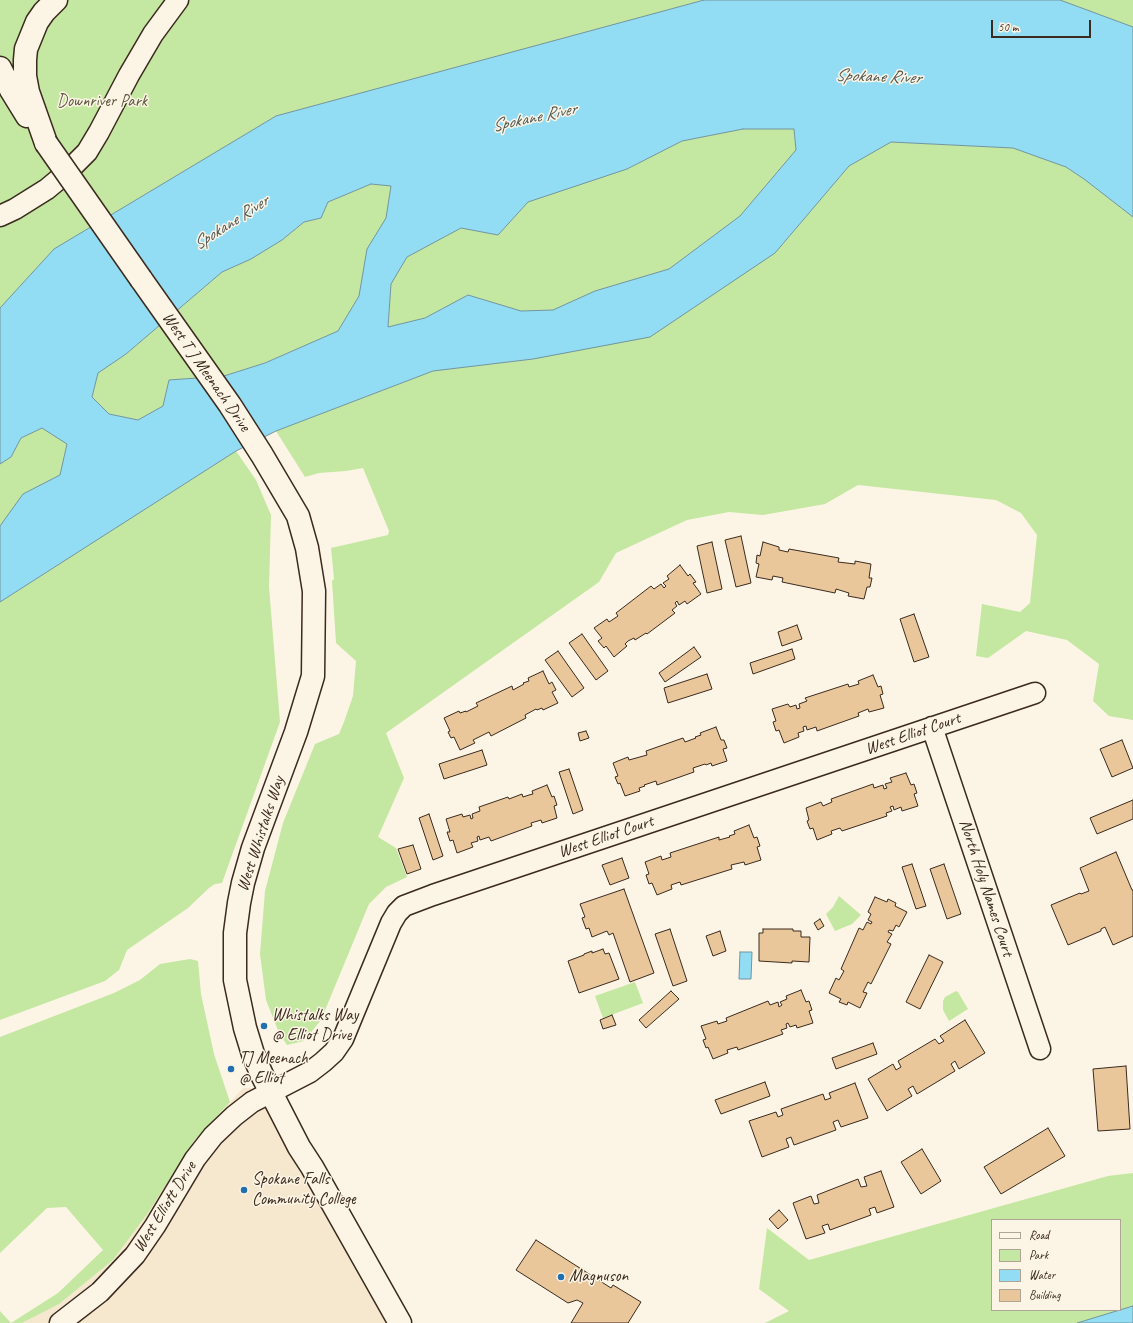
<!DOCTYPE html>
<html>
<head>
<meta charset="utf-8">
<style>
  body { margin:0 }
  #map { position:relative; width:1133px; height:1323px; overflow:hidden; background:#fcf5e5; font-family:Caveat,sans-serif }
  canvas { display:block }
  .legend { position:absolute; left:991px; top:1219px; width:130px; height:92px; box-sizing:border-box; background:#fcf5e5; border:1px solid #afa495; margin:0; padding:5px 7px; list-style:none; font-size:12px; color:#3b2a1e }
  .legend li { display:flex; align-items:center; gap:8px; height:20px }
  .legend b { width:20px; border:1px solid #afa495 }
  .scale { position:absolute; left:991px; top:20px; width:100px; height:18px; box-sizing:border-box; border:2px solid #3b2a1e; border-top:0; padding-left:5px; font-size:12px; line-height:14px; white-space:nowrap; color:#3b2a1e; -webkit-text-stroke:3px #fcf5e5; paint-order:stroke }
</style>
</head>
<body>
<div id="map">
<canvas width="1133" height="1323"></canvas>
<ul class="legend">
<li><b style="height:5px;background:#fcf5e5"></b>Road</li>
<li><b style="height:11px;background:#c4e7a1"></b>Park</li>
<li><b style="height:11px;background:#93ddf4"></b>Water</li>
<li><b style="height:11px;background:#e9c79b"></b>Building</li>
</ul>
<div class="scale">50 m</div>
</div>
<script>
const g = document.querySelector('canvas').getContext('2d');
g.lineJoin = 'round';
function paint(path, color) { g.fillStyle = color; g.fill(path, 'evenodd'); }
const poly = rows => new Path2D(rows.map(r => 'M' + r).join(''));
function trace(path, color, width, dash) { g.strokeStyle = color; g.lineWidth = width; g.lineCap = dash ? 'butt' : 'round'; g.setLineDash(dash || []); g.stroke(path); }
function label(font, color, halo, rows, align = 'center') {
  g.font = font + ' Caveat,sans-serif'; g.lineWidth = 3; g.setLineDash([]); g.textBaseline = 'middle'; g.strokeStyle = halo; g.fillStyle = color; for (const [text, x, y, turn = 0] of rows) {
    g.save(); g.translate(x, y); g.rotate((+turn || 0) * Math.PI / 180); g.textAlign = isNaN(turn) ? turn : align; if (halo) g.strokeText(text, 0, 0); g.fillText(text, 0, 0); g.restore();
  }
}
paint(poly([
  [243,1088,261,1088,400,1323,22,1323,59,1304,113,1260,148,1213,194,1141]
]), '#f6e7cf');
paint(poly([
  [0,0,704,0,276,116,54,249,0,308],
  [1060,0,1133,0,1133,27],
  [743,129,794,129,796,150,740,216,669,269,595,291,553,310,521,311,468,295,425,318,388,327,391,284,407,257,461,228,498,235,528,202,627,169,682,141],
  [891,142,1013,148,1066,167,1084,179,1133,217,1133,720,1109,716,1093,701,1099,664,1067,640,1026,631,988,658,976,656,982,604,1020,612,1030,603,1037,535,1021,513,996,500,858,485,825,504,763,515,729,512,687,520,616,553,599,582,386,733,404,778,378,837,396,848,407,877,386,887,369,904,321,1020,304,1041,287,1045,279,1033,266,1000,260,954,265,891,283,823,315,744,339,734,344,722,353,696,356,661,336,643,332,581,334,579,331,548,388,535,389,531,363,468,346,471,319,473,305,477,276,431,433,371,533,359,775,253,849,166],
  [371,184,391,186,386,218,367,249,359,296,338,331,265,363,224,376,169,380,163,406,138,420,109,414,92,397,98,373,126,354,222,272,251,259,282,240,304,222,321,218,328,202],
  [42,428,67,443,60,475,23,494,0,526,0,464,11,457,21,438],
  [236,451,256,480,271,515,269,587,280,722,222,883,215,884,209,888,188,908,127,950,119,970,105,981,0,1020,0,602],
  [839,896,861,915,852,924,835,931,826,914,833,907],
  [190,959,198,961,201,994,214,1054,230,1102,194,1141,148,1213,113,1260,59,1304,22,1323,0,1323,0,1311,11,1323,58,1293,103,1250,66,1207,47,1208,0,1253,0,1037,114,993,140,980,160,964],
  [635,982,643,1003,603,1018,595,996],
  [956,991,958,992,968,1009,949,1021,943,1010,943,1001,945,997],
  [1133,1173,1133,1306,1077,1323,765,1323,789,1311,759,1289,767,1228,809,1260,1108,1176],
  [992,1220,1120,1220,1120,1310,992,1310]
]), '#c4e7a1');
const water = poly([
  [704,0,1060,0,1133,27,1133,217,1084,179,1066,167,1013,148,891,142,849,166,775,253,650,337,533,359,433,371,276,431,236,451,0,602,0,526,23,494,60,475,67,444,42,428,21,438,11,457,0,464,0,308,54,249,276,116,704,0],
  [743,129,794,129,796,150,740,216,669,269,595,291,553,310,521,311,468,295,425,318,388,327,391,284,407,257,461,228,498,235,528,202,627,169,682,141,743,129],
  [371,184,391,186,386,218,367,249,359,296,338,331,265,363,224,376,169,380,163,406,138,420,109,414,92,397,98,373,126,354,222,272,251,259,282,240,304,222,321,218,328,202,371,184],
  [740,952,752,952,751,979,739,979,740,952],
  [1133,1306,1133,1323,1077,1323,1133,1306]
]);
paint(water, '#93ddf4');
trace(water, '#70959e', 1);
const building = poly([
  [741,536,751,583,736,587,725,540,741,536],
  [712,542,722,589,707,593,697,546,712,542],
  [763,542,779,547,779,550,788,552,789,549,839,558,838,562,855,564,855,561,871,564,869,578,872,578,870,587,867,587,864,599,848,596,849,593,836,589,835,593,782,582,783,578,773,576,772,580,756,577,759,564,756,563,757,555,760,556,763,542],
  [680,565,688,576,690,574,696,582,693,583,701,594,687,604,685,601,679,605,677,601,675,603,677,606,672,610,675,613,647,634,646,633,635,640,634,638,628,641,625,644,627,646,614,657,606,646,604,648,598,641,602,638,594,628,607,619,609,622,618,616,616,613,651,586,654,589,661,584,664,588,666,586,663,583,669,579,667,576,680,565],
  [914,614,929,657,914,662,900,619,914,614],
  [797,625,802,639,782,646,778,632,797,625],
  [582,634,608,671,596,680,569,643,582,634],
  [694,647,701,657,665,682,659,673,694,647],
  [792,649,795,659,753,674,750,663,792,649],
  [558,651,584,688,572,697,545,660,558,651],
  [543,671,549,684,552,682,556,690,552,692,558,703,543,710,542,708,537,710,536,709,525,715,526,718,491,736,489,732,473,740,475,743,460,750,454,737,451,738,448,732,450,731,444,718,459,711,460,713,466,711,466,712,478,706,476,703,512,686,513,690,524,684,523,683,529,681,528,678,543,671],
  [707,674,712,689,668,703,664,688,707,674],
  [873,675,878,687,881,686,883,694,880,695,884,708,869,712,868,709,858,713,859,716,817,731,816,727,807,730,806,726,803,727,804,731,798,733,799,737,784,743,779,730,776,731,773,722,776,721,772,709,788,704,790,707,796,705,797,709,800,708,799,704,807,701,805,698,848,684,849,687,859,684,858,681,873,675],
  [716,727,721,740,724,740,727,748,723,749,727,761,712,766,711,763,706,765,705,764,693,768,694,772,657,785,656,781,644,785,645,786,639,788,640,791,625,796,620,783,618,784,615,777,618,776,613,763,628,757,629,760,647,755,646,751,683,738,685,742,696,738,695,737,701,735,700,733,716,727],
  [586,731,589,738,580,741,578,733,586,731],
  [1122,740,1133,768,1112,777,1100,749,1122,740],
  [482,750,487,765,444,779,439,764,482,750],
  [569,769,583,810,573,814,559,772,569,769],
  [906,773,911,785,914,784,917,793,914,794,918,806,902,811,901,807,894,810,893,806,890,807,892,811,886,813,887,816,842,831,840,828,831,831,832,834,817,840,813,828,810,829,807,821,809,820,806,808,821,802,823,806,832,802,831,799,873,784,874,788,883,785,884,789,887,788,885,784,892,782,890,778,906,773],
  [547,785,552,797,554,796,557,805,554,806,557,818,542,823,541,820,531,823,532,826,491,841,489,837,480,840,479,836,477,837,478,841,471,843,473,847,457,853,453,840,450,841,447,832,450,832,446,819,462,814,463,817,470,815,471,819,473,818,472,814,480,811,479,807,508,797,509,799,522,794,523,797,529,795,533,794,532,791,547,785],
  [1133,800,1133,819,1097,834,1090,818,1133,800],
  [429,814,443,856,433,860,419,818,429,814],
  [749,825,754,838,757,837,760,846,757,847,761,860,745,865,744,862,731,865,732,869,681,885,680,882,671,885,672,889,657,895,652,883,649,884,646,875,649,874,645,862,661,856,662,860,671,857,670,853,719,837,719,840,730,837,729,836,735,834,734,831,749,825],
  [413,845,421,869,407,874,398,849,413,845],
  [1116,852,1132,890,1133,890,1133,936,1113,945,1105,927,1101,929,1101,931,1068,945,1051,905,1080,893,1081,894,1089,891,1080,868,1116,852],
  [622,858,629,878,610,885,602,865,622,858],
  [912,864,926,906,916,909,902,867,912,864],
  [944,864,961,914,947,919,930,869,944,864],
  [624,889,654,973,630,982,613,933,609,935,607,931,592,937,589,928,586,929,582,918,585,917,580,904,624,889],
  [875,897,887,902,888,899,896,903,895,906,907,912,899,927,896,925,893,931,889,930,888,932,892,934,887,942,891,944,871,984,868,982,863,992,867,993,860,1008,848,1002,847,1005,839,1002,841,999,829,993,836,978,839,980,844,971,841,969,859,928,863,930,867,922,871,924,872,922,868,920,871,914,868,912,875,897],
  [820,919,824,926,818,930,814,923,820,919],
  [670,929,687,981,673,986,655,934,670,929],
  [763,929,793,929,793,931,801,931,801,937,810,937,809,962,792,961,792,963,759,961,759,933,763,933,763,929],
  [720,931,726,951,713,956,706,936,720,931],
  [603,949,605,954,609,953,619,979,579,993,568,961,584,955,584,954,592,951,592,953,603,949],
  [929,955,943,962,920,1009,906,1002,929,955],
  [801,990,806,1002,809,1001,812,1010,809,1011,813,1023,797,1028,796,1025,790,1027,788,1023,786,1024,787,1028,781,1030,783,1034,738,1050,737,1047,727,1050,728,1053,713,1059,708,1047,706,1048,703,1040,706,1039,701,1026,717,1021,718,1024,727,1021,726,1018,768,1001,770,1005,778,1002,779,1007,782,1005,780,1002,787,999,786,996,801,990],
  [671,991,679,999,646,1028,639,1020,671,991],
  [612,1015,616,1025,603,1029,600,1020,612,1015],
  [965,1020,985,1053,959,1069,955,1061,951,1064,955,1071,917,1094,913,1086,908,1089,912,1096,887,1111,868,1079,893,1064,896,1070,901,1067,898,1061,935,1039,939,1044,944,1041,940,1036,965,1020],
  [873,1043,877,1054,836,1069,832,1058,873,1043],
  [1126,1066,1130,1129,1098,1131,1093,1069,1126,1066],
  [765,1082,770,1096,721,1114,715,1100,765,1082],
  [855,1083,868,1118,841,1127,838,1120,833,1122,836,1130,794,1145,791,1137,786,1139,789,1147,762,1157,749,1121,776,1112,778,1117,783,1115,781,1109,823,1094,825,1100,831,1098,829,1093,855,1083],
  [1048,1128,1065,1156,1001,1194,984,1167,1048,1128],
  [922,1149,941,1181,921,1194,901,1162,922,1149],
  [881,1171,894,1207,877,1213,875,1207,869,1209,871,1215,830,1230,828,1224,822,1226,825,1233,806,1239,793,1203,811,1196,814,1204,819,1203,817,1195,858,1179,861,1187,867,1186,864,1177,881,1171],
  [779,1210,788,1220,778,1229,769,1219,779,1210],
  [536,1240,611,1288,613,1285,641,1302,628,1323,571,1323,583,1303,577,1300,568,1303,516,1270,536,1240]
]);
paint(building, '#e9c79b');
trace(building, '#3b2a1e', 1);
const minor = poly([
  [0,216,15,209,47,189,65,174,87,152,99,132,129,75,153,34,178,0],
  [932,727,1040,1049],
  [60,1323,100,1292,135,1255,155,1226,195,1159,213,1136,234,1116,252,1102,310,1072,323,1062,334,1052,343,1039,350,1022,391,923,397,913,404,906,433,895,1035,693]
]);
const major = poly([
  [0,68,11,90,27,116],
  [46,143,28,92,25,76,25,60,26,49,37,22,44,12,56,0],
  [141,279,230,405,262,455,298,516,307,548,314,591,313,676,296,732,253,848,243,883,239,903,235,933,235,980,245,1028,253,1054,262,1075,299,1147,312,1167,400,1323]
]);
trace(minor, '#3b2a1e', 23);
trace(major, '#3b2a1e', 25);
trace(minor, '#fcf5e5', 20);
trace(major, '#fcf5e5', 22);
const majorBridge = poly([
  [46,143,141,279]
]);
trace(majorBridge, '#3b2a1e', 25, []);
trace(majorBridge, '#fcf5e5', 22);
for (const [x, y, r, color] of [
  [264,1026,4,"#1f6fb2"],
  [231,1069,4,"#1f6fb2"],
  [244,1190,4,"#1f6fb2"],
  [561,1277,4,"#1f6fb2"]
]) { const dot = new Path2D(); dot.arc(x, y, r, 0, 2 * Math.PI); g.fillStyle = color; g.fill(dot); trace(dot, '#fcf5e5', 1.5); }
label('17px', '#5d593f', '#fcf5e5', [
  ["Downriver Park",102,102]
]);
label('17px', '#3b2a1e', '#fcf5e5', [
  ["West T J Meenach Drive",206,372,55],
  ["West Elliot Court",913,734,-19],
  ["West Whistalks Way",261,834,-72],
  ["West Elliot Court",606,837,-19],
  ["North Holy Names Court",986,888,72],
  ["West Elliott Drive",165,1207,-58]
]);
label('17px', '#3b2a1e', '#fcf5e5', [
  ["Whistalks Way",272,1016],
  ["@ Elliot Drive",272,1036],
  ["TJ Meenach",239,1059],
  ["@ Elliot",239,1079],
  ["Spokane Falls",252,1180],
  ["Community College",252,1200],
  ["Magnuson",569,1277]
], 'left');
label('italic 18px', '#515754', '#fcf5e5', [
  ["Spokane River",878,77,2],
  ["Spokane River",534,118,-12],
  ["Spokane River",231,223,-33]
]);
</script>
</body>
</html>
